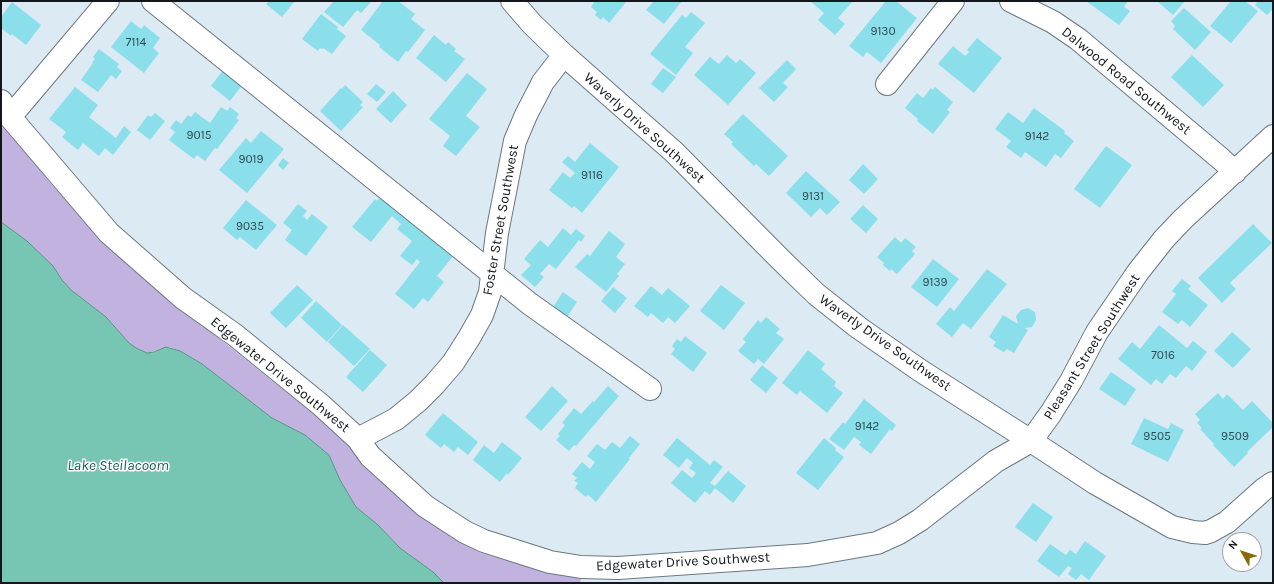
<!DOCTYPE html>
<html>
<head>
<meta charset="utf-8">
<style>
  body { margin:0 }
  #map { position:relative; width:1274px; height:584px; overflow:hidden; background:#dceaf3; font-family:Karla,sans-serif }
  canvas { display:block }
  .frame { position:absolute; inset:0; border:2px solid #13171b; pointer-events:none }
  .north { position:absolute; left:1222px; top:532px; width:40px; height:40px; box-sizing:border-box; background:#fff; border:1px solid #a1a2a4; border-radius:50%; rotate:309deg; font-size:11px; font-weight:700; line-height:16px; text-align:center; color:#13171b }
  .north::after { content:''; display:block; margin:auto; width:14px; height:18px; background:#8b6706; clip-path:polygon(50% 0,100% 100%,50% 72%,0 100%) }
</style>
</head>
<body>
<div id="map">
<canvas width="1274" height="584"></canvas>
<div class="frame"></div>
<div class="north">N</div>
</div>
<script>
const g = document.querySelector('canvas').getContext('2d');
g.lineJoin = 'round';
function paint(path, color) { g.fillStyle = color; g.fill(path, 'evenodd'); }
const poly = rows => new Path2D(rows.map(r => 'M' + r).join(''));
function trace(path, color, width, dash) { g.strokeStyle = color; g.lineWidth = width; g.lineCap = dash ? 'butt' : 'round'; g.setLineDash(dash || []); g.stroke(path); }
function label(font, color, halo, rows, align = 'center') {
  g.font = font + ' Karla,sans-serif'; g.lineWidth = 3; g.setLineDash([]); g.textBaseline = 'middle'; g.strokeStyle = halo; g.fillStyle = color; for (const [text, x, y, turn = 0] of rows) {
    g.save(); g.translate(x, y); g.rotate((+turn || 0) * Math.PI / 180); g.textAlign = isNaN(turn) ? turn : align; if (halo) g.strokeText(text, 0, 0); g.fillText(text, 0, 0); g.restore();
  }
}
paint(poly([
  [5,124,52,185,128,265,331,428,420,515,481,553,532,568,581,579,580,583,444,583,433,572,400,548,378,525,356,507,340,480,328,455,305,435,272,418,202,364,180,351,169,347,147,353,132,346,106,317,71,290,62,280,53,266,27,241,1,222,1,129]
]), '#c1b2e0');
const water = poly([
  [1,222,27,241,53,266,62,280,71,290,106,317,129,343,136,348,147,353,154,352,166,347,180,351,202,364,272,418,305,435,329,455,340,480,356,507,378,525,400,548,433,572,444,583,1,583,1,222]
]);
paint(water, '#77c6b3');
trace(water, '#599285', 1);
paint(poly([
  [269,1,295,1,282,17,266,4],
  [334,1,370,1,371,2,361,13,357,10,343,27,324,12],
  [383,1,398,1,415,14,411,19,425,30,408,52,406,51,398,62,379,47,380,45,361,30],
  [595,1,627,1,609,23,603,17,601,20,595,15,597,12,591,7],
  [654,1,682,1,664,24,646,10],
  [810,1,853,1,838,18,845,24,835,35,818,20,824,13],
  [886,1,896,1,917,18,881,63,867,52,863,57,849,46],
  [1086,1,1128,1,1124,7,1130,11,1119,25],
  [1157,1,1185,1,1173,15],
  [1231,1,1245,1,1258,11,1231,43,1210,26],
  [1258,1,1273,1,1273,11,1272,10,1267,15,1255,5],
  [12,2,41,25,26,45,12,34,11,36,1,28,1,17],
  [1184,8,1211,32,1195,50,1173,29,1175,26,1171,21],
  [691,12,705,23,685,47,693,53,676,75,650,54,682,15,686,18],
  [321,14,338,27,337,29,346,36,332,54,323,48,322,49,320,48,318,51,302,39],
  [131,21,141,29,144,25,160,38,153,48,159,53,144,73,111,47],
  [434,35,446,45,448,42,456,49,454,51,465,59,446,82,416,58],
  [977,38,1002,58,974,93,938,64,953,46,965,56,969,52,967,50],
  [99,49,119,64,117,67,122,71,116,79,111,75,98,92,81,80,93,63,92,62,95,59,93,57],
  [727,55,736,63,740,59,756,73,728,105,694,75,710,57,719,64],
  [1192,55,1224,85,1203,107,1171,77],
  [787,60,796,69,783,83,788,87,774,102,759,88],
  [663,68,676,77,663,93,651,84],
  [224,69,243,84,230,101,211,86],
  [467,73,487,89,466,116,480,127,456,156,443,146,450,136,429,119],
  [376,84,386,92,377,102,367,94],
  [345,85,363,102,360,105,363,107,341,131,320,111,341,88,342,89],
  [75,87,98,105,89,117,116,138,124,126,131,132,113,155,105,148,99,156,83,143,78,150,62,137,66,132,49,119],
  [935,87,953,102,947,110,950,112,933,134,917,121,918,119,905,108,917,93,923,98,931,88,933,90],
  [393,91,407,105,391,123,376,109],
  [221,107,227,111,230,107,239,114,236,118,239,120,217,149,215,148,205,161,197,155,194,159,169,140,175,132,170,128,176,120,181,124,188,115,191,117,195,112,210,123],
  [1034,108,1065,131,1064,133,1074,141,1061,158,1055,154,1046,167,1025,152,1021,158,1006,147,1011,141,995,129,1008,112,1023,123],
  [155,113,165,121,150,140,137,130,148,115,151,117],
  [743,114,788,156,769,176,756,164,754,166,731,144,733,142,724,134],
  [261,131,284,149,247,193,219,170,246,138,251,143],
  [590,143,619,167,582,213,574,206,572,208,549,190,563,172,570,178,575,173,562,162,568,156,575,162],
  [1106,146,1132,165,1100,208,1074,189],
  [283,158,289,163,283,170,278,165],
  [863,164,878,179,864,194,849,180],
  [806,171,840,202,827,215,820,208,811,217,786,193],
  [382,195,455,254,437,276,444,282,428,302,423,298,414,309,395,294,420,262,417,259,412,265,400,256,412,241,397,229,401,224,392,216,371,242,352,227,375,199,377,201],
  [246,200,277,225,256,250,240,237,237,240,223,228],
  [298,204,307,211,303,216,307,220,312,214,328,227,306,256,285,240,292,230,283,223],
  [863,205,878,219,866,233,850,219],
  [1253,224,1272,243,1230,283,1236,289,1222,303,1198,278],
  [563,228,571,235,576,229,585,236,581,242,579,240,556,269,549,264,540,274,544,277,535,287,521,275,531,265,524,259,540,240,548,247],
  [609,231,625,244,616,257,625,264,617,274,619,276,606,292,575,267,587,254,590,256],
  [895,237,901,243,905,238,916,247,912,251,915,254,897,274,891,269,890,271,883,265,884,263,877,257],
  [933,259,959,279,937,307,911,287],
  [987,269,1007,284,971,329,963,323,952,337,936,324,950,307,954,311],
  [1182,279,1191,286,1188,289,1208,305,1190,327,1182,320,1178,324,1162,312,1176,294,1172,291],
  [297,285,313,300,286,328,270,313],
  [721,285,745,303,724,330,700,311],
  [651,286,662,295,668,288,690,306,675,323,668,317,663,323,651,313,648,317,634,306],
  [613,287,627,298,615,313,601,301],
  [563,292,577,302,567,317,553,307],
  [316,301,342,325,327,342,301,318],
  [1028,308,1035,312,1036,320,1032,327,1025,328,1028,330,1014,353,1007,349,1004,352,993,346,996,342,989,337,1003,315,1018,324,1016,316,1021,310],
  [766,317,780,329,776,333,784,339,764,364,758,359,754,364,738,351,746,342,743,339,758,320,761,323],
  [343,325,370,349,354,366,328,342],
  [1159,325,1187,348,1193,341,1207,352,1192,371,1186,366,1176,378,1170,374,1162,384,1156,379,1151,385,1118,359,1132,342,1140,349],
  [1232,332,1251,349,1233,368,1214,351],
  [685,336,707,353,693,372,671,354,675,349,672,346,677,339,681,342],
  [370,350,387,365,363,392,346,377],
  [808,350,825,364,821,369,836,382,834,386,843,393,827,413,800,391,797,395,782,383],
  [762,365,778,378,766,393,750,380],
  [1111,372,1136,389,1125,406,1099,389],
  [552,386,568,401,541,431,525,417],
  [608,386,619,396,576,446,574,445,569,451,556,440,560,436,558,434,565,425,562,423,574,408,581,414,593,401,594,402],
  [1218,393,1223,399,1227,394,1243,410,1252,401,1273,423,1273,427,1247,452,1248,453,1234,467,1213,445,1214,444,1200,429,1202,428,1197,423,1200,420,1195,414],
  [864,399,896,425,892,431,890,429,871,454,859,445,861,442,854,437,844,450,829,439,843,422,845,424],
  [443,413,478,442,468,455,458,447,454,452,444,444,441,448,425,435],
  [1144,418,1168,429,1171,423,1184,430,1168,462,1131,444],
  [630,436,640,444,629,458,630,459,596,502,588,495,586,497,575,488,578,483,574,481,577,478,572,474,582,462,590,469,595,462,587,456,597,444,605,450,612,442,620,448],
  [677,438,710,465,714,460,723,467,710,483,715,486,728,471,746,486,733,503,715,488,710,495,705,491,695,503,671,483,682,470,692,478,696,473,689,468,693,463,687,458,679,468,663,455],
  [824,438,836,448,835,450,844,457,818,490,796,473],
  [502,442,522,458,508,475,507,473,500,482,473,460,484,445,494,453],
  [1033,503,1053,517,1036,542,1015,527],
  [1085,541,1106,556,1089,580,1081,574,1076,580,1068,574,1072,568,1068,566,1059,577,1037,561,1050,544,1066,555,1070,550,1076,554]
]), '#8adfeb');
const minor = poly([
  [153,1,530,304,650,389],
  [512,1,532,24,564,55,674,152,780,259,816,294,859,328,921,371,1031,441,1095,483,1172,527,1193,532,1205,533,1211,531,1227,522,1264,489,1273,483],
  [1011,1,1053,22,1078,39,1221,159,1235,172],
  [887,84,953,1],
  [1,101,10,117,109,233,183,298,235,335,321,405,358,439,370,456,425,506,465,532,484,541,550,562,581,567,618,568,808,555,877,543,899,533,920,520,996,461,1031,441,1051,413,1071,381,1097,332,1138,272,1164,239,1183,219,1273,136],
  [10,117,108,1],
  [358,439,396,419,418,401,434,385,453,363,469,338,482,315,490,292,497,233,515,141,526,115,543,82,564,55]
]);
trace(minor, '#6c7881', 24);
trace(minor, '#fff', 22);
label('12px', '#31494f', null, [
  ["9130",883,32],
  ["7114",136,43],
  ["9015",199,136],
  ["9142",1037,137],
  ["9019",251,160],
  ["9116",592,176],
  ["9131",813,197],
  ["9035",250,227],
  ["9139",935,283],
  ["7016",1163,356],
  ["9142",867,427],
  ["9505",1157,437],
  ["9509",1235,437]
]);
label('14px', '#13171b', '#fff', [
  ["Dalwood Road Southwest",1126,81,39],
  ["Waverly Drive Southwest",644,128,42],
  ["Foster Street Southwest",501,220,-80],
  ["Waverly Drive Southwest",885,343,35],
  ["Pleasant Street Southwest",1092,347,-58],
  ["Edgewater Drive Southwest",280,375,39],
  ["Edgewater Drive Southwest",683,562,-3]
]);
label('italic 15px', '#1b5c4e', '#fff', [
  ["Lake Steilacoom",118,466]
]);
</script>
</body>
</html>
